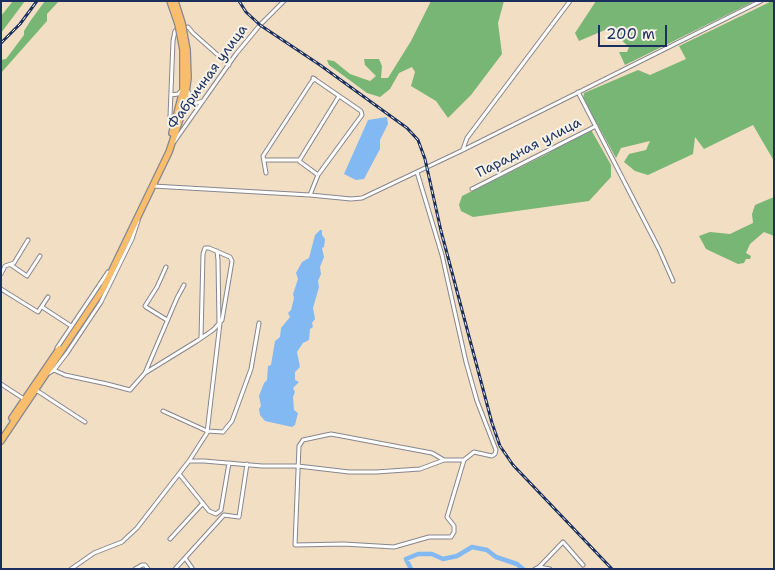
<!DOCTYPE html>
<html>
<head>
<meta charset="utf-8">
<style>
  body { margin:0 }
  #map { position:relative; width:775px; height:570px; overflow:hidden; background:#f2dec2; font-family:"Shantell Sans",sans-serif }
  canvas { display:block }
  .frame { position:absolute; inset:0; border:2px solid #1b2f5e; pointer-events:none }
  .scale { position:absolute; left:598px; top:25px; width:69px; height:22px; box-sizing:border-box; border:2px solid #1b2f5e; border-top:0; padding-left:6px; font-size:15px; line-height:18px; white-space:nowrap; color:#1b2f5e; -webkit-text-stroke:4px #f7f3e8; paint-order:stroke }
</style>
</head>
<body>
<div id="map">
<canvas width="775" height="570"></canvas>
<div class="frame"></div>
<div class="scale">200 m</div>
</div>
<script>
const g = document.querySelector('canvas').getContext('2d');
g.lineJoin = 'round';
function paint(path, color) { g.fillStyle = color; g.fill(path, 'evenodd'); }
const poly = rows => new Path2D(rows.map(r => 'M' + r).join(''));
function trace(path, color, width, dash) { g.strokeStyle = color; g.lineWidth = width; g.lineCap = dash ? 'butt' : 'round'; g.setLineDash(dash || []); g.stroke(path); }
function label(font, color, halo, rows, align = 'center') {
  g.font = font + ' "Shantell Sans",sans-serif'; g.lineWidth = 4; g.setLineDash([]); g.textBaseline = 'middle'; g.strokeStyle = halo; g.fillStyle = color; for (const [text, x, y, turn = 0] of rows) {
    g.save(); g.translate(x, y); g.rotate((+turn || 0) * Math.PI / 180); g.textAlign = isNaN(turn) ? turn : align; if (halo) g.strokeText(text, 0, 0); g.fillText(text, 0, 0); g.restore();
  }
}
paint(poly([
  [13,1,25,1,1,33,1,16],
  [45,1,59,1,47,14,47,21,1,73,1,60,6,59,24,35,24,31,31,20],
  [431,1,504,1,498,23,502,54,471,95,448,118,436,101,411,86,415,72,412,67,399,73,390,89,380,97,367,93,329,65,327,60,334,61,350,74,370,81,376,76,365,65,364,59,379,59,382,66,381,78,388,78,411,41],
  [596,1,755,1,625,65,619,52,627,52,629,47,620,39,617,30,612,27,579,41,575,33],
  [772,1,774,1,774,161,753,125,704,149,695,137,693,154,648,175,635,171,624,162,629,154,646,150,650,141,621,148,616,158,583,99,584,93,638,70,650,75,686,59,679,46],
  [590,128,611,165,611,177,589,201,473,217,461,211,459,205,462,196,547,154],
  [774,197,774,236,764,232,750,244,746,253,751,256,750,259,746,259,744,263,738,264,706,249,699,236,710,232,730,234,753,223,752,214,755,205]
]), '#78b676');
paint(poly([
  [387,117,388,124,380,140,380,149,364,179,356,180,344,174,368,120],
  [320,230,322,230,322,235,325,239,324,247,322,248,324,257,320,267,321,274,318,281,319,287,313,308,315,319,312,323,313,327,310,329,309,340,303,343,297,352,300,367,295,372,295,380,299,382,293,388,295,392,293,397,294,410,298,413,295,425,292,427,265,421,260,415,259,409,261,406,259,396,264,383,267,380,268,366,271,365,275,341,280,337,281,328,290,317,288,313,291,310,294,298,293,294,298,279,296,273,302,262,309,258,315,235]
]), '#83b9f2');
trace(poly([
  [411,569,406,559,418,554,432,554,443,559,457,556,472,547,487,550,496,557,517,564,523,569]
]), '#83b9f2', 4.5);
const minor = poly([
  [188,91,190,99,193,102,197,103,203,101],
  [578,92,659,249,673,281],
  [171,95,178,94,181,91],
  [173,124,170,117,171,91,173,41,175,31,188,27,193,33,229,65],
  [174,142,236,54,260,25,284,1],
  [463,149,467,138,570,1],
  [264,160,299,160],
  [417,172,442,255,466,362,477,401,496,450,495,454,492,456,474,452,464,460,444,460,432,453,331,434,303,440,299,446,295,545,344,544,394,547,429,537,451,537,454,532,454,526,447,517,464,460],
  [266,173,263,156,312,81,315,79],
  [318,175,299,161,339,96],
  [153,186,310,195,351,199,362,198,463,150,761,1],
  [472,189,596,126],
  [310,195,318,175,362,115,361,111,313,78],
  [217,251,218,260,219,324],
  [11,265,27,276,40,256],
  [166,267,157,287,145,306,146,307,167,320],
  [1,274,5,266,14,263,28,240],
  [1,289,38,312,48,297],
  [42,307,71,326],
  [57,348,108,272],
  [54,370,65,375,107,384,130,390,145,373,177,298,184,285],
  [49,373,54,370,67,353,101,302,132,239,138,221],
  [145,373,197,341,213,330,215,328,222,320,232,261,230,257,209,248,205,248,203,254,201,338],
  [1,384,24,399],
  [36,390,85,422],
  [163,411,207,431,223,432,232,421,251,369,259,323],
  [190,461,204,461,262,466,298,466,349,472,376,472,420,469,444,460],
  [180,475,209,511,216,514,221,510,229,463],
  [170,539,203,503],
  [185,558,192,568],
  [539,567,563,542,583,565],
  [71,569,94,553,122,542,137,528,189,461,207,433,220,323],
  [135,569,142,565,145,565,148,569],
  [175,569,224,515,239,517,247,464],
  [535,569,539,567,550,569]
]);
const highway = poly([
  [172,133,183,90,183,50],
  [12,418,59,349],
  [1,441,103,289,169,152,181,116,185,99,188,78,187,50]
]);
trace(minor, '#868690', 5);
trace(highway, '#868690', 8);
trace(minor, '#fff', 3);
trace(highway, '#f9be6d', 5.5);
const rail = poly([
  [239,1,246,12,260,25,320,65,407,128,418,140,425,159,441,231,492,423,500,446,513,465,612,569],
  [1,43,20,24,37,1]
]);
trace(rail, '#1b2f5e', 3);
trace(rail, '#f7f3e8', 1, [4]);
const highwayBridge = poly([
  [170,1,178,24,183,50],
  [175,1,182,23,187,50]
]);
trace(highwayBridge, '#868690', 8, []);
trace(highwayBridge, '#f9be6d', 5.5);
label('14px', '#1b2f5e', '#f7f3e8', [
  ["Фабричная улица",208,77,-54],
  ["Парадная улица",529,148,-27]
]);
</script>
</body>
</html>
